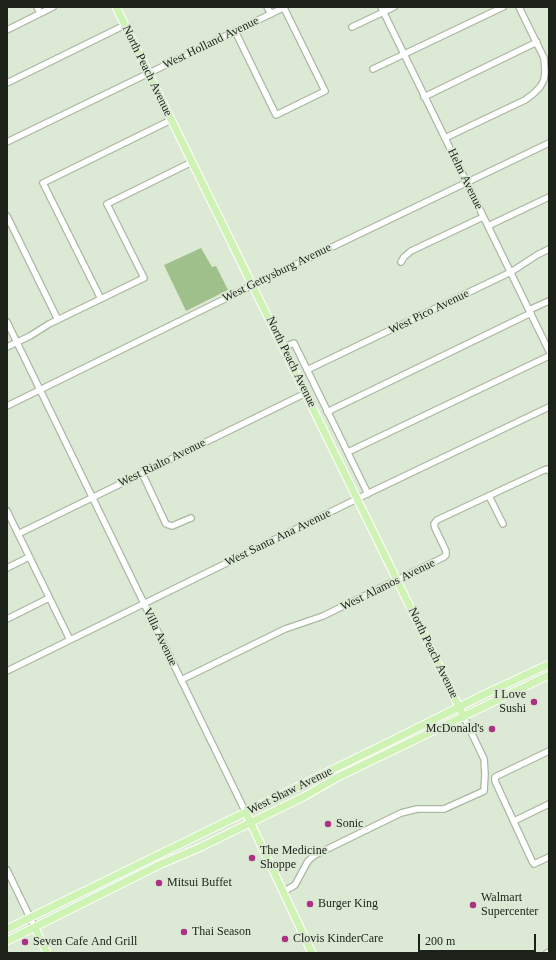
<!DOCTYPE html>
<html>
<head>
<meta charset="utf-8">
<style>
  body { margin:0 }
  #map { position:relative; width:556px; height:960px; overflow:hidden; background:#dce9d4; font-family:"Times New Roman",serif }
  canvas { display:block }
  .frame { position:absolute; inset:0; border:8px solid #1c2119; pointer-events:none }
  .scale { position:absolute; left:418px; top:934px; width:118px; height:18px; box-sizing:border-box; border:2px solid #1c2119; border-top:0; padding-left:5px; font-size:12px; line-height:14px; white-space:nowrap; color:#1c2119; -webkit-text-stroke:3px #dce9d4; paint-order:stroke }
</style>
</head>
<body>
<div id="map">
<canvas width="556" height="960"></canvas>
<div class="frame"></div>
<div class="scale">200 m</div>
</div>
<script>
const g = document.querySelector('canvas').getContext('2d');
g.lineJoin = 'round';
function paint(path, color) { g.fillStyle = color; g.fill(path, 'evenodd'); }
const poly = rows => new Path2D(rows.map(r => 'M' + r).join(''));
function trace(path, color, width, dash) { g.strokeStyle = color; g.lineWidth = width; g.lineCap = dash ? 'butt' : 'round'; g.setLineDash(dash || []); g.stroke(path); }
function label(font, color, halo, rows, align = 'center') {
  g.font = font + ' "Times New Roman",serif'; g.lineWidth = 3.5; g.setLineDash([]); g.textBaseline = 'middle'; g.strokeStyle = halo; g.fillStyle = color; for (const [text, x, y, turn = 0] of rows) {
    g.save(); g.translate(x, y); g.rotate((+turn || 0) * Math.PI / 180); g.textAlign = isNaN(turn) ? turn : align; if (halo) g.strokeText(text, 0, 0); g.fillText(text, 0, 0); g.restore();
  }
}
paint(poly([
  [201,248,212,267,216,266,228,290,186,311,164,265]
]), '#a0c08b');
const minor = poly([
  [37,7,40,13],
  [267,7,271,14],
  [381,7,549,351],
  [352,27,394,7],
  [7,30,53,7],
  [235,31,276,115,325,91,284,8],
  [373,69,503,7],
  [7,83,125,25],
  [424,97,537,42],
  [445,138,525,100,533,94,540,87,544,80,545,72,544,58,519,7],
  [7,142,285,7],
  [7,216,58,320],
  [488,226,549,197],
  [401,262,404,257,411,251,483,217],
  [101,299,43,183,171,120],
  [529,310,549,301],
  [7,322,246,813],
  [7,347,30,336,49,324,144,278,107,204,192,162],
  [284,347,294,343,368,494],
  [307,370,511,272,537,255,549,249],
  [7,406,253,285,549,143],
  [327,412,531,313],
  [348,452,549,356],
  [142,473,166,524,172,526,191,518],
  [489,496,503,524],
  [7,511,70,640],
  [18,534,306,393],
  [7,568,29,557],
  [7,619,49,598],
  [7,671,371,492,549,407],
  [181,680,285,629,323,616,444,557,446,555,446,551,435,528,434,524,437,520,542,471,547,469,549,471],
  [549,751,495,777,495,781,532,861,534,864,549,857],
  [514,821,549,804],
  [7,870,35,928],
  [283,892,295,885,308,861,315,855,401,813,417,809,444,809,484,791,485,774,484,759,464,717],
  [547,953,549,952]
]);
const major = poly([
  [116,7,464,717],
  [246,813,312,953],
  [35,928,47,953],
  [7,929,389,742,485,694,549,664],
  [7,941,161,864,201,847,260,818,305,796,338,777,549,675]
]);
trace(minor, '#aab7a2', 8);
trace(major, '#fff', 9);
trace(minor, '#fff', 5.5);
trace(major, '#cff2b5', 7);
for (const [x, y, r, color] of [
  [534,702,4,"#ab3185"],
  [492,729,4,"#ab3185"],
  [328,824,4,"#ab3185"],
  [252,858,4,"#ab3185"],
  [159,883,4,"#ab3185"],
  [310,904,4,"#ab3185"],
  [473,905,4,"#ab3185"],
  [184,932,4,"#ab3185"],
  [285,939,4,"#ab3185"],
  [25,942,4,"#ab3185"]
]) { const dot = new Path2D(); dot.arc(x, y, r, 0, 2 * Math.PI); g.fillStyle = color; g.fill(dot); trace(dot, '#dce9d4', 1.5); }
label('12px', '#1c2119', '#dce9d4', [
  ["West Holland Avenue",211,43,-26],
  ["North Peach Avenue",147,71,64],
  ["Helm Avenue",465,179,64],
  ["West Gettysburg Avenue",277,273,-26],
  ["West Pico Avenue",429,312,-26],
  ["North Peach Avenue",291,362,64],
  ["West Rialto Avenue",162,463,-26],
  ["West Santa Ana Avenue",278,538,-26],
  ["West Alamos Avenue",388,585,-26],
  ["Villa Avenue",160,637,64],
  ["North Peach Avenue",433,653,64],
  ["West Shaw Avenue",290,791,-26]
]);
label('12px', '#1c2119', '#dce9d4', [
  ["I Love",526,695,"right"],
  ["Sushi",526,709,"right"],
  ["McDonald's",484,729,"right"],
  ["Sonic",336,824],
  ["The Medicine",260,851],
  ["Shoppe",260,865],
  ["Mitsui Buffet",167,883],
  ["Walmart",481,898],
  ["Supercenter",481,912],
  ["Burger King",318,904],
  ["Thai Season",192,932],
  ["Clovis KinderCare",293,939],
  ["Seven Cafe And Grill",33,942]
], 'left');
</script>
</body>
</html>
